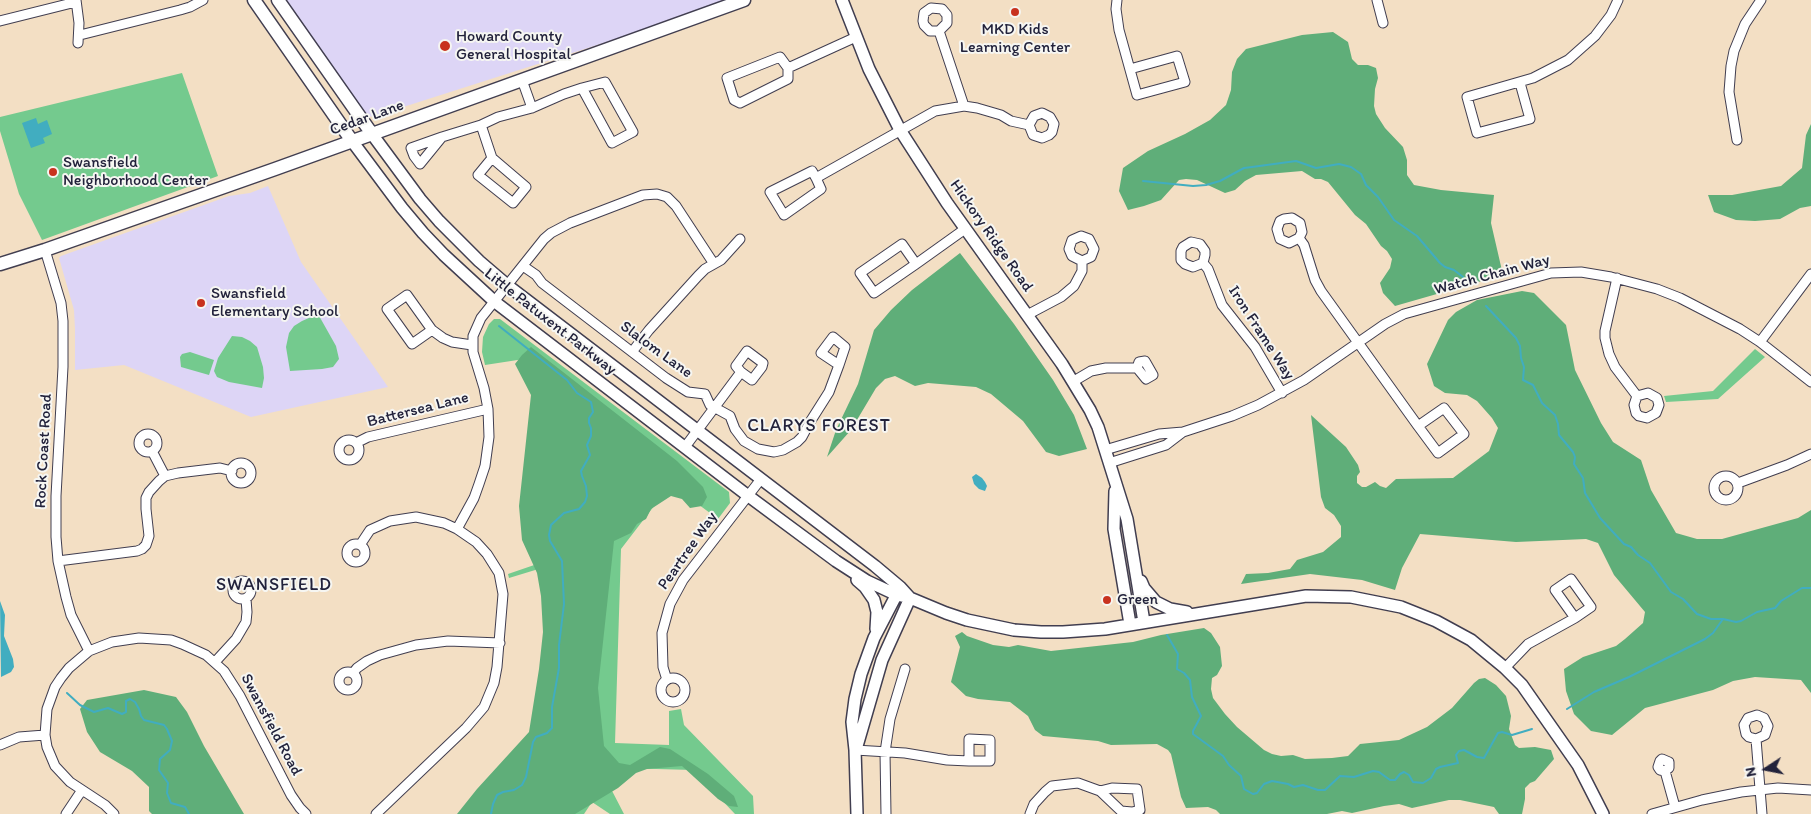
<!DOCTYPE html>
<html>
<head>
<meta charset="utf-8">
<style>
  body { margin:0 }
  #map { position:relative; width:1811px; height:814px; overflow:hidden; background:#f3dfc4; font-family:Itim,sans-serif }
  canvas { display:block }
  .north { position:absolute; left:1741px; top:744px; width:50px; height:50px; -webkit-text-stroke:4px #f6f6f2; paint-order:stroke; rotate:259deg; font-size:14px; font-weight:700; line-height:20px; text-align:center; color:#22223b }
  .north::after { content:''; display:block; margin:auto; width:18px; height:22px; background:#22223b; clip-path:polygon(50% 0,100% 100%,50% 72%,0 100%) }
</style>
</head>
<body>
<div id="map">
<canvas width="1811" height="814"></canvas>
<div class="north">N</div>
</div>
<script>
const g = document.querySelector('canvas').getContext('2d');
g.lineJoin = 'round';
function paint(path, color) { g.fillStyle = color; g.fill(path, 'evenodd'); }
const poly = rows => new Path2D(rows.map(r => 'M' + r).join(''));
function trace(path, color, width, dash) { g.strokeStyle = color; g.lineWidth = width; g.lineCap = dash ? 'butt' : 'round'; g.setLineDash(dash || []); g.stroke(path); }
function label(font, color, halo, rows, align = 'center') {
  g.font = font + ' Itim,sans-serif'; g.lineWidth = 4; g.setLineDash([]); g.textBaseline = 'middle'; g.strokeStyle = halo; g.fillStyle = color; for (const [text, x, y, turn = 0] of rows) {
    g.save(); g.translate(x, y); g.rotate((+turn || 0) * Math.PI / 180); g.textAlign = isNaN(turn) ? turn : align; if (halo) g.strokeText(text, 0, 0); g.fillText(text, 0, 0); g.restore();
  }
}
paint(poly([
  [285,0,738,0,372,117,363,113],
  [268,186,301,262,388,387,251,417,124,365,75,370,75,329,74,310,59,258,61,256,229,196,250,193]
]), '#ddd5f6');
paint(poly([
  [182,73,218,176,42,240,19,194,0,131,0,117],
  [318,314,336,346,339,359,333,367,322,369,290,371,286,347,289,333,294,326,302,321],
  [494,319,500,319,729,492,730,503,718,519,671,484,621,549,615,743,669,745,669,711,681,709,684,725,753,796,754,814,735,814,693,770,620,768,609,785,624,814,610,814,592,802,584,814,460,814,542,730,545,567,509,578,508,574,543,562,536,390,524,359,485,365,482,352,483,337,489,324],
  [232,336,242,337,250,341,257,347,263,367,264,378,262,388,229,382,217,377,214,371,218,358],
  [1755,349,1765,357,1718,399,1666,402,1664,396,1713,391],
  [190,352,214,360,209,375,181,367,180,357,182,354]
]), '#74ca8e');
paint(poly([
  [1333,32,1348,42,1352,59,1358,65,1368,65,1376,68,1378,78,1375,89,1374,106,1376,114,1385,128,1403,147,1407,160,1407,175,1414,185,1441,190,1494,195,1491,223,1503,275,1395,306,1383,293,1380,283,1390,268,1392,259,1387,251,1381,246,1366,224,1355,215,1328,182,1321,179,1315,179,1302,171,1256,175,1245,181,1235,190,1225,193,1197,180,1186,179,1179,180,1161,200,1144,206,1128,210,1119,191,1123,168,1148,151,1185,134,1210,120,1226,105,1231,90,1232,72,1237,59,1246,49,1302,35],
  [1811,124,1811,206,1800,208,1780,219,1755,221,1736,220,1714,212,1708,195,1732,195,1781,186,1802,168,1806,135],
  [960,253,1014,324,1053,380,1074,415,1087,449,1059,456,1046,452,1023,421,991,394,976,387,928,383,915,386,895,376,885,379,876,388,851,430,827,457,836,430,858,384,874,330,891,310,912,290],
  [1522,291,1534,293,1566,325,1575,370,1601,423,1613,442,1641,460,1651,490,1676,533,1697,539,1722,539,1798,518,1811,510,1811,693,1801,680,1755,677,1733,681,1713,690,1645,708,1612,735,1591,731,1574,714,1566,691,1564,669,1583,657,1616,646,1625,639,1643,623,1645,612,1614,575,1598,543,1586,539,1516,542,1420,534,1402,568,1395,590,1362,580,1310,574,1241,584,1246,574,1268,573,1290,569,1297,560,1323,552,1341,537,1341,526,1334,515,1325,508,1321,497,1311,415,1346,447,1358,465,1360,472,1357,476,1357,483,1362,487,1366,487,1375,482,1380,486,1386,488,1396,479,1453,478,1489,451,1498,428,1492,418,1477,401,1467,395,1445,393,1434,386,1427,364,1448,320,1456,312,1477,300],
  [531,347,677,461,703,487,707,497,702,506,690,508,682,499,671,496,651,509,646,519,637,524,631,533,614,541,598,688,604,746,619,763,630,765,660,747,670,749,708,774,734,796,738,807,729,806,718,799,682,766,647,769,636,773,618,788,575,814,457,814,477,789,529,732,539,669,543,632,541,596,537,573,522,540,519,506,531,395,515,364,522,355],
  [1204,628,1211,633,1220,647,1222,666,1217,675,1212,678,1211,689,1213,698,1225,714,1237,727,1264,750,1272,754,1281,756,1293,755,1305,759,1332,758,1348,756,1360,744,1399,740,1427,727,1452,708,1474,683,1479,679,1485,678,1496,685,1506,696,1511,716,1509,729,1515,745,1519,748,1535,747,1551,750,1554,759,1535,781,1530,783,1525,788,1525,799,1522,814,1499,814,1494,807,1460,800,1449,800,1412,808,1399,804,1384,806,1352,813,1342,811,1327,814,1220,814,1216,810,1208,807,1186,808,1181,797,1171,754,1168,750,1157,744,1111,745,1098,741,1043,736,1035,730,1028,716,1010,702,978,699,966,696,951,682,960,647,955,636,962,632,967,636,993,645,1009,647,1018,645,1051,651,1133,642,1161,635],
  [144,690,176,697,187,712,204,746,244,814,152,814,149,811,149,787,132,771,100,752,87,732,80,709,87,700]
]), '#5fae79');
paint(poly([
  [36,118,38,124,47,120,52,134,43,138,45,143,31,148,22,123],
  [976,474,982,478,985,482,987,486,985,491,979,489,974,484,972,477],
  [0,601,5,615,4,636,13,659,14,667,11,672,1,677]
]), '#41adc0');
trace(poly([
  [1143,181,1193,186,1206,185,1220,181,1244,168,1252,167,1296,161,1316,168,1339,164,1351,167,1361,174,1366,185,1378,197,1394,220,1417,236,1440,263,1445,267,1454,270,1463,277],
  [1486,306,1516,338,1520,346,1521,358,1524,367,1523,380,1533,385,1542,403,1555,415,1558,424,1559,435,1573,452,1575,457,1574,464,1583,478,1585,493,1600,518,1624,544,1631,547,1638,555,1650,563,1671,592,1683,599,1697,614,1711,619,1723,619,1736,622,1741,621,1757,612,1775,608,1781,601,1802,588,1811,588],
  [1167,635,1178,654,1177,669,1184,673,1190,680,1192,697,1201,716,1193,731,1193,734,1223,756,1229,765,1241,776,1244,789,1253,794,1257,793,1264,784,1272,781,1288,784,1294,787,1303,785,1318,790,1325,790,1340,776,1354,777,1373,771,1379,772,1390,780,1395,780,1400,774,1404,772,1409,775,1413,782,1423,783,1431,778,1436,769,1440,767,1458,763,1456,755,1459,751,1464,750,1477,757,1484,758,1498,733,1502,732,1512,735,1532,729],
  [67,693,80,705,94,712,108,708,122,714,126,712,126,701,130,699,135,702,139,709,141,716,144,720,164,725,167,729,172,741,170,750,160,759,159,770,168,783,167,793,171,803,185,807,189,814],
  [1567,709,1594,692,1629,677,1705,639,1713,633,1723,619],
  [491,814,493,804,497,795,503,792,514,790,522,785,526,777,533,742,536,737,547,733,552,728,552,707,559,668,559,645,564,604,562,561,550,541,549,535,551,525,564,513,579,509,585,502,587,496,586,486,582,476,581,471,590,455,587,445,591,436,591,428,589,423,589,418,593,412,591,402,577,393,567,380,499,326]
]), '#41adc0', 2);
const minor = poly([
  [76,0,79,23,78,43],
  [1117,0,1116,9,1119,30,1137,95,1185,82,1177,56,1130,69],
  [1377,0,1383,23],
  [0,21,76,2],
  [939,31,930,31,924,25,923,21,924,13,931,8,942,9,947,15,947,23,939,31,964,106],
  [80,35,180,10,190,7,203,0],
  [788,68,788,79,740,103,734,100,727,78,780,57,788,68,856,37],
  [522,80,532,108],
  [1520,83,1530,119,1477,133,1467,97,1533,78,1568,60,1595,36,1611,15,1618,0],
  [481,125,492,158,526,187,513,203,478,175,492,158],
  [442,137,420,164,414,156,411,148,442,137,481,125,498,117,532,108,564,94,582,88,612,143,633,132,605,82,582,88],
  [1737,140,1729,92,1731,66,1734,51,1745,24,1761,0],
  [816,178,821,189,784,215,770,192,812,171,816,178,935,111,964,106,977,108,1001,115,1011,121,1029,125,1034,116,1042,113,1050,117,1054,124,1052,132,1049,135,1042,138,1033,135,1029,125],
  [1299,238,1289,243,1280,239,1277,229,1280,221,1284,219,1292,218,1300,223,1302,232,1299,238,1304,245,1315,280,1321,291,1418,426,1444,408,1464,434,1438,453,1418,426],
  [45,250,61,303,63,321,63,367,56,496,56,537,58,561,66,597,71,615,89,651],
  [1203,263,1205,255,1205,251,1200,244,1191,242,1183,247,1181,251,1181,260,1185,264,1193,267,1203,263,1208,269,1222,305,1255,347,1282,393],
  [916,264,902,244,860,273,874,293,916,264,965,229],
  [523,266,536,275,542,283,666,378,688,392,705,394,710,405,730,416,735,429,744,441,758,449,774,452,783,450,797,442,802,437,810,422,829,392,839,365,821,353,833,337,845,347,839,365],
  [1617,278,1605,331,1605,338,1609,354,1615,367,1637,396,1648,393,1657,398,1659,405,1656,413,1647,418,1639,416,1636,413,1634,405,1637,396],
  [1027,315,1061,297,1074,286,1082,271,1082,261,1072,256,1069,249,1072,240,1081,236,1089,239,1094,249,1091,257,1082,261],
  [432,330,407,295,387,309,412,344,432,330,443,338,452,342,472,345],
  [1760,342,1811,274],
  [632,352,649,330,698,276,705,269,721,260,740,239],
  [1074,381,1091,371,1106,368,1137,368,1146,379,1153,375,1145,361,1139,362,1137,368],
  '139 443a9 9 0 1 1 18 0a9 9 0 1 1-18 0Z',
  '339 450a10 10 0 1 1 20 0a10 10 0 1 1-20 0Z',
  [356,443,368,437,488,409],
  [685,447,741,372,752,380,762,367,763,363,747,351,736,366,741,372],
  [1105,450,1159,434,1183,432,1232,416,1258,405,1304,380,1385,324,1404,314,1551,273,1581,272,1611,277,1657,289,1680,298,1740,329,1760,342,1811,382],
  [152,451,165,476],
  [1109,463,1166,445,1183,432],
  '231 473a10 10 0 1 1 20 0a10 10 0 1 1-20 0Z',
  '1714 488a12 12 0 1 1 24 0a12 12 0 1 1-24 0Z',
  [1738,483,1787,465,1811,454],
  [457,529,474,498,479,484,485,466,489,437,488,409,484,388,473,352,473,336,481,318,544,239,551,233,570,223,643,195,657,194,667,197,676,206,714,264],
  '347 553a9 9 0 1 1 18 0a9 9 0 1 1-18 0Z',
  [360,545,370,530,390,521,416,517,444,523,457,529,476,542,487,554,499,573,503,594,497,667,494,683,484,707,466,728,376,814],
  [58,561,137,551,142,549,146,545,149,536,146,509,146,498,149,492,159,481,165,476,178,473,220,468,232,471],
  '233 590a9 9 0 1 1 18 0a9 9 0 1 1-18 0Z',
  [215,662,236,639,246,622,247,612,246,599],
  [1505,668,1528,644,1575,618,1555,590,1571,579,1591,607,1575,618],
  '339 681a9 9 0 1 1 18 0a9 9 0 1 1-18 0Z',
  [353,673,357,668,367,661,380,655,416,645,448,641,500,643],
  '661 690a12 12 0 1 1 24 0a12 12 0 1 1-24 0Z',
  [667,680,663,667,662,633,670,604,683,580,761,479],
  [1756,739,1765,735,1768,726,1764,718,1757,715,1748,718,1744,725,1746,734,1749,737,1756,739,1762,814],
  [0,745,19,737,45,735],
  [855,750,905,753,947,760,969,761,969,739,990,740,990,761,969,761],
  [1665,771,1660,770,1658,767,1660,761,1662,759,1669,762,1669,768,1665,771,1675,807],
  [66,814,82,790],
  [114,814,105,805,70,782,55,766,47,747,45,735,47,709,55,687,61,678,69,668,89,651,112,642,139,638,171,640,182,644,206,655,224,671,240,696,291,795,300,808,306,814],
  [886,814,885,752,890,719,905,669],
  [1030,814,1034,804,1045,792,1052,786,1069,784,1078,783,1100,791,1121,811,1132,812,1140,810,1137,789,1112,788,1100,791],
  [1652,814,1702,800,1741,792,1778,788,1811,790]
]);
const tertiary = poly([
  [842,0,869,69,900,130,947,203,1062,364,1090,410,1098,427,1127,519,1144,622],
  [372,134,420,199,439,221,479,261,507,285,875,566,900,587,910,598],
  [352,141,402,208,423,233,444,255,495,302,747,495,836,561,867,581,897,595,910,598,946,613,967,620,1014,630,1041,632,1063,632,1105,629,1306,596,1351,597,1401,607,1436,621,1471,640,1505,668,1522,685,1578,765,1603,814],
  [1115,491,1114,529,1130,624],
  [857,580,865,587,874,600,877,612,876,629],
  [1141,581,1144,588,1156,602,1170,609,1187,612],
  [857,746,882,660,910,598],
  [857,814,855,750,852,722,855,699,861,674,874,638,900,588]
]);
const secondary = poly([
  [254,0,352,141],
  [278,0,372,134],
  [0,264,45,250,275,169,744,0]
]);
trace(minor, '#413e50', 11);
trace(tertiary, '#413e50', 14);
trace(secondary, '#413e50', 15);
trace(minor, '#fff', 9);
trace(tertiary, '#fff', 11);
trace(secondary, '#fff', 12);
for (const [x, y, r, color] of [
  [1015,12,5,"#c8321e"],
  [445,46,6,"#c8321e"],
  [53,172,5,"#c8321e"],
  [201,303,5,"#c8321e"],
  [1107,600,5,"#c8321e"]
]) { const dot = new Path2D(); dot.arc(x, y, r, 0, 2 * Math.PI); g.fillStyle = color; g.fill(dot); trace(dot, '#f6f6f2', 2); }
label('16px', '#22223b', '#f6f6f2', [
  ["MKD Kids",1015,30,"center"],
  ["Learning Center",1015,48,"center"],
  ["Howard County",456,37],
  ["General Hospital",456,55],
  ["Swansfield",63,163],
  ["Neighborhood Center",63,181],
  ["Swansfield",211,294],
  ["Elementary School",211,312],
  ["Green",1117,600]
], 'left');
label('16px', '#22223b', '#f6f6f2', [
  ["Cedar Lane",367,118,-20],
  ["Hickory Ridge Road",991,236,55],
  ["Watch Chain Way",1492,275,-15],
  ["Little Patuxent Parkway",550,322,38],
  ["Iron Frame Way",1261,333,57],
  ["Slalom Lane",656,350,36],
  ["Battersea Lane",418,410,-14],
  ["Rock Coast Road",44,451,-87],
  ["Peartree Way",688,551,-55],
  ["Swansfield Road",271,725,62]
]);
g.letterSpacing = '1px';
label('18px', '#22223b', '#f6f6f2', [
  ["CLARYS FOREST",819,426],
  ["SWANSFIELD",274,585]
]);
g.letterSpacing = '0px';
</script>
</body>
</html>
